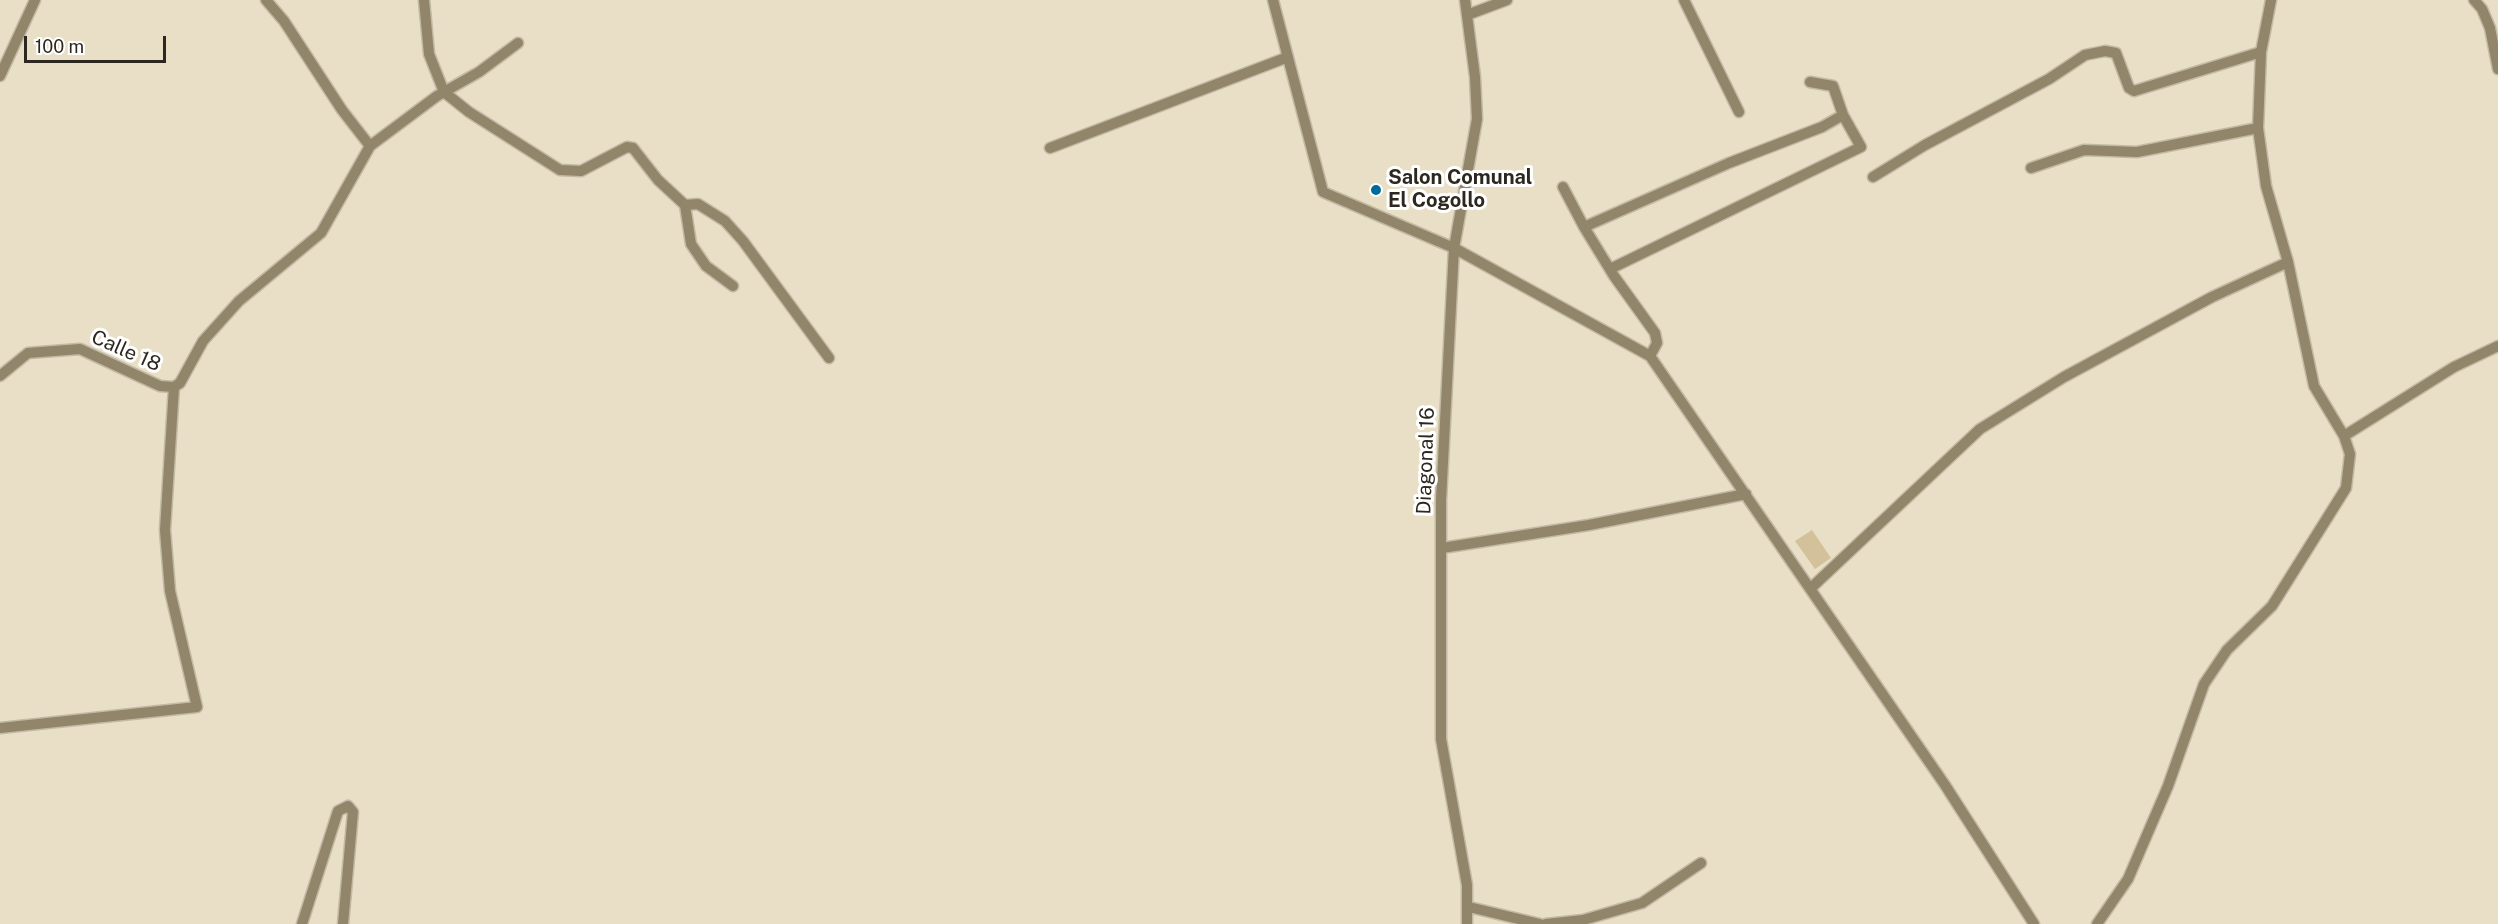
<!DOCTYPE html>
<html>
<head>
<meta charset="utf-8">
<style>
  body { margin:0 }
  #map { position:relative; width:2498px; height:924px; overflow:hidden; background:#e9dfc7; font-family:"Public Sans",sans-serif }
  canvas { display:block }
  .scale { position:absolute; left:24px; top:36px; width:142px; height:27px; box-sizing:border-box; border:3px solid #2c281f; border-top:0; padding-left:8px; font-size:18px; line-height:21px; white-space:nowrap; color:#2c281f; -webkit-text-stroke:4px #fff; paint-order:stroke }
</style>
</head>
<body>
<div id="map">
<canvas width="2498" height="924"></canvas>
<div class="scale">100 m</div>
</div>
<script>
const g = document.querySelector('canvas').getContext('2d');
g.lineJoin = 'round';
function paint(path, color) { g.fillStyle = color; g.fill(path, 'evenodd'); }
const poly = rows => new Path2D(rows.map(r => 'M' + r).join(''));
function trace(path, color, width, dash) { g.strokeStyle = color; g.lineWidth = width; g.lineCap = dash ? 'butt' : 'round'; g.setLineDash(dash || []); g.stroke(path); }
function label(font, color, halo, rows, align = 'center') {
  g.font = font + ' "Public Sans",sans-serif'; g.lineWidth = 6; g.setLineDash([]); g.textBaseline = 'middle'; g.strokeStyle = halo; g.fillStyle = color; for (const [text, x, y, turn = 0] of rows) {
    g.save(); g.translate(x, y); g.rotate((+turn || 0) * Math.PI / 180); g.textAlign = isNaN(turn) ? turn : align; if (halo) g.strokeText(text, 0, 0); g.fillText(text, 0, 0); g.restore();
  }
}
paint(poly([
  [1812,530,1831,558,1815,569,1795,541]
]), '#d3c199');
const street = poly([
  [266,0,284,21,342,110,370,146],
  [424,0,429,54,444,92,469,112,560,170,581,171,627,147,633,148,658,180,685,205,691,244,706,266,733,286],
  [1273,0,1323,192,1454,248,1650,356,1945,785,2034,924],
  [1465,0,1475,77,1477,119,1454,248,1441,500,1441,739,1467,885,1467,924],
  [1684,0,1739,112],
  [2474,0,2482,9,2490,28,2498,69],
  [1467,15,1507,0],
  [0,76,35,0],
  [1050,148,1288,57],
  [2031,168,2084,150,2137,152,2258,128],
  [1873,177,1925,145,2049,79,2085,55,2105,51,2116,53,2129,88,2134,91,2261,52],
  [1563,187,1584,227,1614,276,1655,333,1657,343,1650,356],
  [685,205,698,204,725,221,743,241,829,358],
  [1584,227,1729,163,1822,127,1843,115],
  [1610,269,1861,147,1843,115,1833,86,1810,82],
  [0,376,28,353,80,349,160,386,174,387],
  [2344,436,2454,367,2498,346],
  [1442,548,1589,525,1746,494],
  [1811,588,1980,429,2064,377,2212,297,2288,262],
  [0,728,197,707,170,591,165,530,174,387,180,383,203,341,239,301,321,233,370,146,437,96,479,72,518,43],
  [1469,907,1540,924],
  [302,924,338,811,348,806,353,812,343,924],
  [1546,924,1583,920,1642,903,1701,863],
  [2097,924,2128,879,2168,786,2204,684,2227,650,2272,606,2346,488,2350,454,2344,436,2314,386,2288,262,2266,186,2258,128,2261,52,2271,0]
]);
trace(street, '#c3baa5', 13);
trace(street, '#91856a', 10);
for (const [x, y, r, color] of [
  [1376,190,6,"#006b98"]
]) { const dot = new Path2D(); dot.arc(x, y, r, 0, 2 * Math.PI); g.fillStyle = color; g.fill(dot); trace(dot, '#fff', 2); }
label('bold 20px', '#2c281f', '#fff', [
  ["Salon Comunal",1388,178],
  ["El Cogollo",1388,201]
], 'left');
label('20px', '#2c281f', '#fff', [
  ["Calle 18",126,351,24],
  ["Diagonal 16",1426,461,-88]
]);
</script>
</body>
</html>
